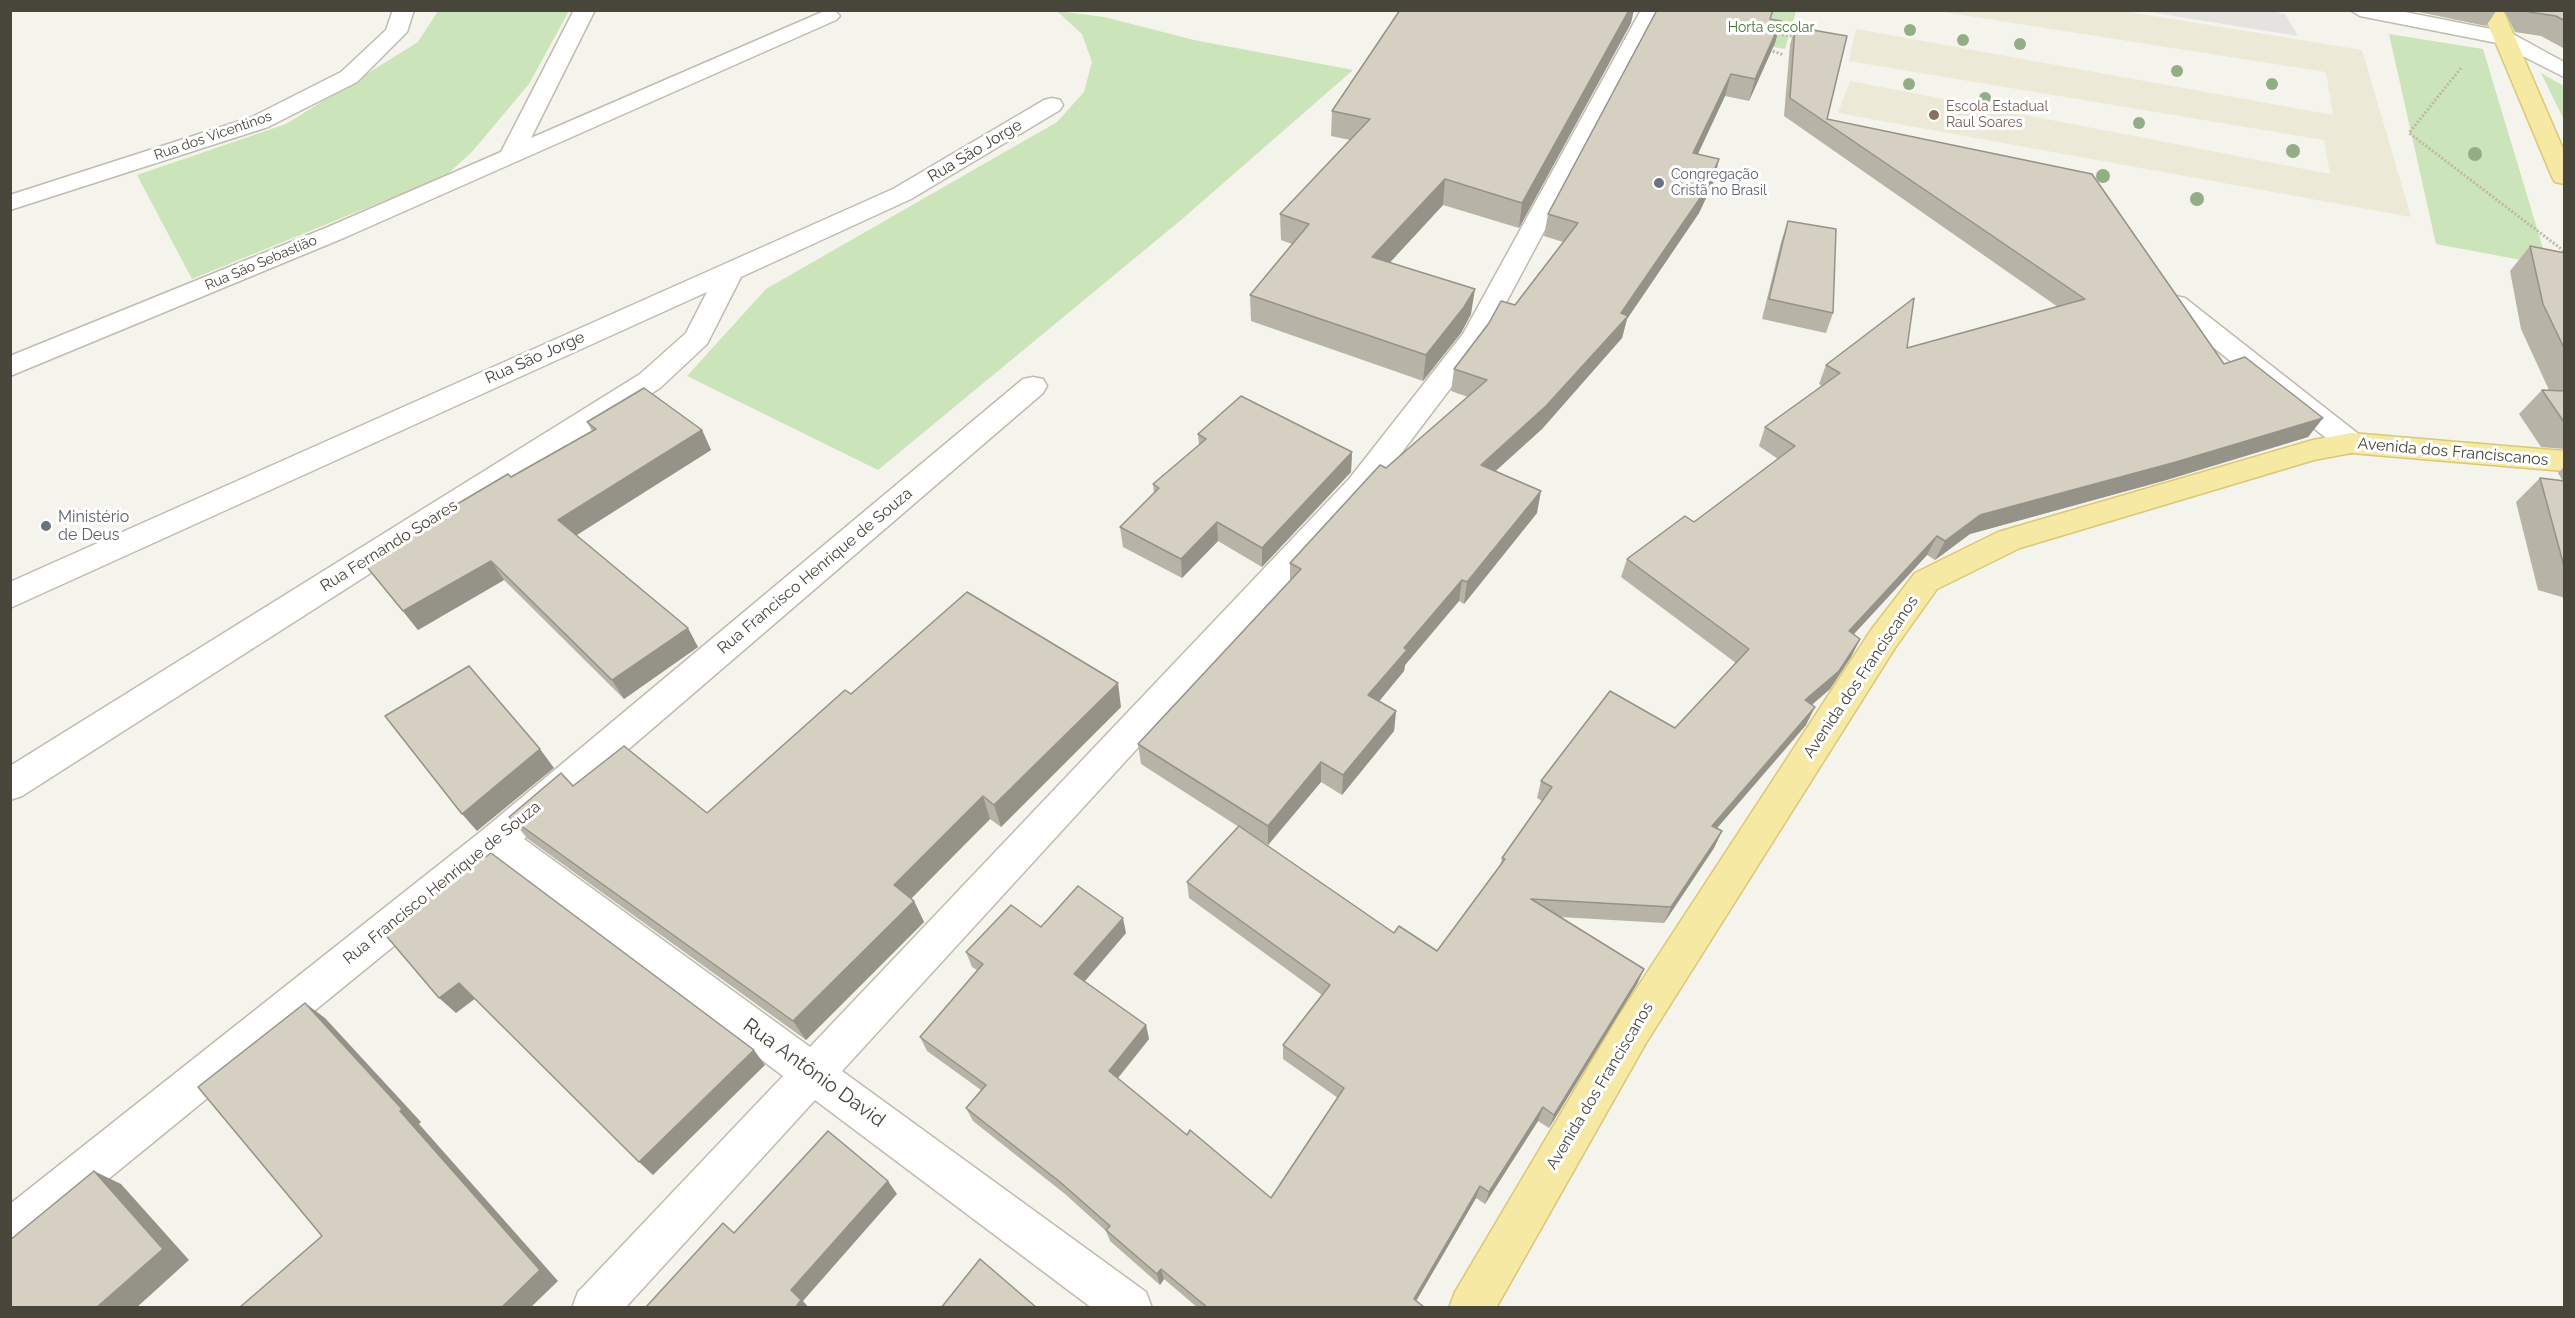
<!DOCTYPE html>
<html>
<head>
<meta charset="utf-8">
<style>
  body { margin:0 }
  #map { position:relative; width:2575px; height:1318px; overflow:hidden; background:#f4f3ec; font-family:Raleway,sans-serif }
  canvas { display:block }
  .frame { position:absolute; inset:0; border:12px solid #48453a; pointer-events:none }
</style>
</head>
<body>
<div id="map">
<canvas width="2575" height="1318"></canvas>
<div class="frame"></div>
</div>
<script>
const g = document.querySelector('canvas').getContext('2d');
g.lineJoin = 'round';
function paint(path, color) { g.fillStyle = color; g.fill(path, 'evenodd'); }
const poly = rows => new Path2D(rows.map(r => 'M' + r).join(''));
function trace(path, color, width, dash) { g.strokeStyle = color; g.lineWidth = width; g.lineCap = dash ? 'butt' : 'round'; g.setLineDash(dash || []); g.stroke(path); }
function label(font, color, halo, rows, align = 'center') {
  g.font = font + ' Raleway,sans-serif'; g.lineWidth = 6; g.setLineDash([]); g.textBaseline = 'middle'; g.strokeStyle = halo; g.fillStyle = color; for (const [text, x, y, turn = 0] of rows) {
    g.save(); g.translate(x, y); g.rotate((+turn || 0) * Math.PI / 180); g.textAlign = isNaN(turn) ? turn : align; if (halo) g.strokeText(text, 0, 0); g.fillText(text, 0, 0); g.restore();
  }
}
paint(poly([
  [1937,11,2123,11,2362,50,2411,217,1838,113,1850,81,2330,174,2324,140,1849,61,1856,29,2333,115,2326,72]
]), '#ece9d7');
paint(poly([
  [438,11,569,11,529,84,471,153,445,176,192,279,137,175,286,124,418,42],
  [1057,11,1104,17,1194,40,1353,70,1181,220,878,470,687,376,766,289,1057,122,1084,92,1092,62,1082,34],
  [1696,11,1796,11,1785,49,1688,32],
  [2389,34,2483,49,2548,265,2436,244],
  [2541,73,2564,86,2564,120]
]), '#cbe4b9');
paint(poly([
  [2143,11,2271,11,2285,14,2298,36]
]), '#e4e3e0');
const minor = poly([
  [393,10,414,10,407,32,357,82,268,127,10,210,10,195,252,117,341,72,386,30,393,10],
  [574,10,595,10,531,138,822,12,836,12,840,16,836,20,346,237,10,376,10,356,328,227,501,152,574,10],
  [1641,10,1662,10,1484,344,1371,493,842,1071,1146,1292,1152,1308,1092,1308,815,1100,625,1308,572,1308,578,1292,783,1076,498,861,25,1247,10,1254,10,1204,484,829,1023,379,1033,377,1043,379,1047,386,1043,393,524,839,810,1047,1349,479,1463,334,1641,10],
  [2350,10,2395,10,2511,33,2564,62,2564,77,2497,43,2360,16,2350,10],
  [1052,98,1060,100,1063,105,1060,110,911,199,741,277,707,344,660,388,22,796,10,800,10,766,640,374,686,333,707,292,10,608,10,582,893,189,1044,100,1052,98],
  [2176,296,2185,298,2361,436,2365,443,2361,450,2351,453,2341,450,2167,310,2163,304,2167,298,2176,296]
]);
const major = poly([
  [2482,10,2503,10,2564,151,2564,184,2555,182,2552,177,2482,10],
  [2351,433,2564,451,2564,471,2351,453,2314,460,2020,548,1937,589,1895,648,1646,1043,1496,1308,1449,1308,1455,1292,1618,1017,1871,630,1915,573,1998,532,2313,440,2351,433]
]);
trace(minor, '#bfbcaf', 3);
trace(major, '#dac875', 3);
trace(poly([
  [1774,33,1796,37],
  [1769,50,1784,55],
  [2461,68,2409,133,2564,251]
]), '#c0b9a2', 3, [2, 2]);
paint(minor, '#fff');
paint(major, '#f5e9a4');
g.fillStyle = '#93ae86';
for (const [x, y, r] of [
  [1910,30,6],
  [1963,40,6],
  [2020,44,6],
  [2177,71,6],
  [1909,84,6],
  [2272,84,6],
  [1985,98,6],
  [2139,123,6],
  [2293,151,7],
  [2475,154,7],
  [2103,176,7],
  [2197,199,7]
]) { g.beginPath(); g.arc(x, y, r, 0, 2 * Math.PI); g.fill(); }
paint(poly([
  [2409,10,2497,10,2486,26],
  [2504,10,2565,10,2565,49,2541,36,2515,32],
  [1771,19,1781,21,1775,43,1749,101,1725,96,1698,154,1719,159,1714,181,1699,213,1627,319,1622,338,1542,429,1495,471,1537,513,1464,604,1459,601,1405,665,1404,671,1379,701,1396,711,1394,731,1342,795,1321,782,1268,845,1243,830,1394,933,1437,951,1500,867,1502,858,1542,801,1537,798,1541,781,1675,728,1736,663,1621,577,1627,559,1694,522,1778,459,1759,446,1765,427,1822,386,1819,384,1826,365,1907,348,2058,307,1784,116,1790,45,1795,27,1827,119,2224,364,2323,418,2308,437,2163,481,1970,534,1935,560,1927,555,1854,634,1860,639,1851,657,1830,689,1812,705,1806,725,1717,828,1722,831,1714,848,1664,923,1560,917,1644,969,1637,984,1549,1128,1538,1121,1485,1204,1476,1198,1416,1301,1426,1308,1198,1308,1164,1279,1160,1285,1110,1241,1106,1231,1065,1194,973,1121,966,1108,981,1090,927,1051,920,1037,977,970,972,967,966,952,1041,927,1126,933,1085,981,1146,1025,1149,1039,1118,1078,1187,1135,1271,1198,1338,1098,1283,1059,1283,1045,1322,995,1189,898,1187,882,1239,827,1141,764,1138,744,1290,581,1290,563,1386,468,1468,397,1451,391,1454,369,1515,305,1563,242,1544,236,1548,214],
  [1631,23,1519,228,1443,205,1390,262,1471,314,1461,333,1423,381,1251,321,1250,295,1292,244,1281,240,1280,214,1350,140,1331,136,1332,111],
  [1788,221,1833,313,1826,333,1762,319,1781,242],
  [2530,246,2565,253,2565,449,2541,447,2519,414,2542,390,2549,390,2521,329,2510,271],
  [587,422,702,430,711,450,576,535,698,647,624,699,504,580,418,630,362,561,449,514,447,510,511,477,592,431],
  [1198,434,1352,452,1351,472,1262,567,1218,541,1182,578,1123,547,1120,527,1154,493,1153,484,1199,445],
  [2565,466,2565,598,2538,590,2516,502,2540,478,2563,481,2558,473],
  [851,694,1121,707,1001,827,990,819,911,898,914,901,924,922,806,1040,528,839,509,817,573,786,707,813]
]), '#b7b3a7');
paint(poly([
  [1629,10,1634,10,1631,23,1519,228,1522,203],
  [1781,21,1775,43,1749,101,1755,79],
  [1731,74,1725,96,1688,175,1693,153],
  [1719,159,1714,181,1699,213,1627,319,1622,338,1542,429,1478,487,1481,465,1621,313],
  [1445,179,1443,205,1371,283,1372,257],
  [1475,289,1471,314,1461,333,1423,381,1426,355],
  [2323,418,2308,437,2163,481,1970,534,1935,560,1945,541,1980,515],
  [702,430,711,450,569,540,558,520],
  [1352,452,1351,472,1262,567,1262,548],
  [1541,491,1537,513,1464,604,1467,582],
  [1217,522,1218,541,1182,578,1181,559],
  [1937,536,1927,555,1840,649,1849,631],
  [491,561,504,580,418,630,403,611],
  [1462,580,1459,601,1405,665,1404,671,1367,716,1368,695,1404,648],
  [688,628,698,647,624,699,612,680],
  [1860,639,1851,657,1830,689,1796,718,1805,700],
  [1118,683,1121,707,1001,827,994,805],
  [1815,707,1806,725,1705,842,1712,826],
  [1396,711,1394,731,1342,795,1343,775],
  [540,749,554,768,477,831,462,814],
  [1321,762,1321,782,1268,845,1268,826],
  [983,796,990,819,904,906,894,885],
  [1722,831,1714,848,1664,923,1671,907],
  [914,901,924,922,806,1040,793,1021],
  [1123,918,1126,933,1078,989,1074,974],
  [1644,969,1637,984,1549,1128,1554,1115],
  [459,983,476,998,456,1013,439,998],
  [305,1003,325,1018,421,1122,419,1124,558,1281,530,1308,501,1308],
  [1146,1025,1149,1039,1113,1084,1109,1071],
  [754,1050,765,1065,653,1175,639,1162],
  [1543,1107,1538,1121,1485,1204,1489,1192],
  [94,1171,121,1184,189,1260,136,1308,96,1308],
  [888,1181,897,1194,803,1301,809,1308,795,1308,791,1290],
  [1480,1186,1476,1198,1412,1308,1414,1299],
  [1161,1269,1164,1279,1160,1285,1157,1274]
]), '#959288');
const building = poly([
  [1400,10,1629,10,1522,203,1445,179,1372,257,1475,289,1464,307,1426,355,1250,295,1309,224,1280,214,1370,119,1332,111,1400,10],
  [1657,10,1687,11,1687,10,1773,10,1770,19,1781,21,1755,79,1731,74,1693,153,1719,159,1705,191,1621,313,1628,316,1546,406,1481,465,1541,491,1467,582,1462,580,1404,648,1407,650,1368,695,1396,711,1343,775,1321,762,1268,826,1138,744,1301,569,1290,563,1380,465,1386,468,1487,380,1454,369,1489,323,1501,301,1515,305,1578,223,1548,214,1657,10],
  [2528,10,2565,10,2565,21,2556,16,2529,12,2528,10],
  [1795,27,1847,36,1827,119,2092,174,2224,364,2245,357,2323,418,2176,462,1980,515,1945,541,1937,536,1849,631,1860,639,1839,671,1805,700,1815,707,1712,826,1722,831,1671,907,1531,899,1644,969,1554,1115,1543,1107,1489,1192,1480,1186,1414,1299,1425,1308,1208,1308,1161,1269,1157,1274,1106,1230,1110,1226,1060,1182,966,1108,986,1085,920,1037,983,964,966,952,1011,905,1041,927,1078,886,1123,918,1074,974,1146,1025,1109,1071,1187,1135,1190,1130,1271,1198,1344,1088,1283,1045,1330,985,1187,882,1239,826,1394,933,1399,926,1437,951,1505,859,1502,858,1552,787,1541,781,1610,691,1675,728,1749,649,1627,559,1685,516,1694,522,1795,446,1765,427,1840,373,1826,365,1914,298,1907,348,2085,299,1790,98,1795,27],
  [1788,221,1836,229,1833,313,1769,299,1788,221],
  [2530,246,2565,253,2565,350,2543,304,2530,246],
  [644,388,702,430,558,520,688,628,612,680,491,561,403,611,362,561,450,513,447,510,508,474,511,477,596,429,587,422,644,388],
  [2542,390,2565,391,2565,422,2564,422,2542,390],
  [1241,396,1352,452,1262,548,1217,522,1181,559,1120,527,1159,488,1153,484,1206,439,1198,434,1241,396],
  [2540,478,2565,481,2565,567,2564,566,2540,478],
  [967,592,1118,683,994,805,983,796,894,885,914,901,793,1021,509,817,561,773,573,786,624,746,707,813,845,690,851,694,967,592],
  [469,666,540,749,462,814,385,716,469,666],
  [491,853,754,1050,639,1162,459,983,439,998,383,932,491,853],
  [305,1003,402,1109,400,1111,540,1270,501,1308,239,1308,322,1236,198,1087,305,1003],
  [828,1131,888,1181,791,1290,801,1300,795,1308,645,1308,723,1223,734,1233,828,1131],
  [94,1171,163,1249,96,1308,10,1308,10,1240,94,1171],
  [980,1259,1037,1308,941,1308,980,1259]
]);
paint(building, '#d5d0c2');
trace(building, '#959288', 1.5);
for (const [x, y, r, color] of [
  [1934,115,6,"#8d6e63"],
  [1659,183,6,"#6b7280"],
  [46,526,6,"#6b7280"]
]) { const dot = new Path2D(); dot.arc(x, y, r, 0, 2 * Math.PI); g.fillStyle = color; g.fill(dot); trace(dot, '#fff', 2); }
label('14px', '#437632', '#fff', [
  ["Horta escolar",1771,28]
]);
label('14px', '#785e54', '#fff', [
  ["Escola Estadual",1946,107],
  ["Raul Soares",1946,123]
], 'left');
label('14px', '#48453a', '#fff', [
  ["Rua dos Vicentinos",213,136,-19],
  ["Rua São Sebastião",261,263,-23]
]);
label('14px', '#5b616d', '#fff', [
  ["Congregação",1671,175],
  ["Cristã no Brasil",1671,191]
], 'left');
label('16px', '#48453a', '#fff', [
  ["Rua São Jorge",975,151,-31],
  ["Rua São Jorge",535,358,-24],
  ["Avenida dos Franciscanos",2453,452,5],
  ["Rua Fernando Soares",389,546,-32],
  ["Rua Francisco Henrique de Souza",815,571,-40],
  ["Avenida dos Franciscanos",1861,677,-56],
  ["Rua Francisco Henrique de Souza",442,883,-39],
  ["Avenida dos Franciscanos",1600,1086,-59]
]);
label('16px', '#5b616d', '#fff', [
  ["Ministério",58,517],
  ["de Deus",58,535]
], 'left');
label('20px', '#48453a', '#fff', [
  ["Rua Antônio David",814,1073,36]
]);
</script>
</body>
</html>
